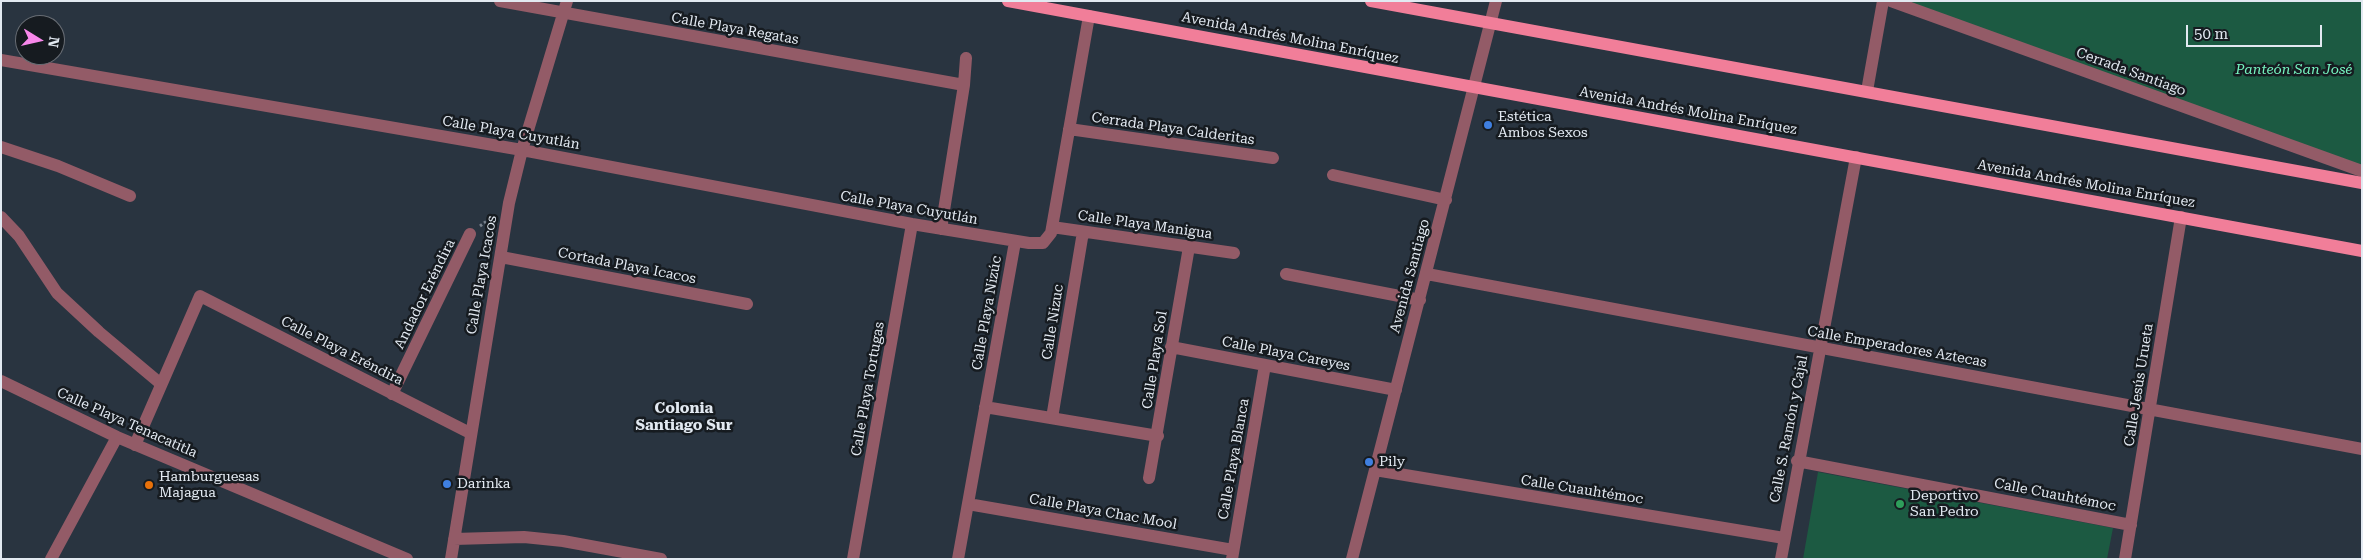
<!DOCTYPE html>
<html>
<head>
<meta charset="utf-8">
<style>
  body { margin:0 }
  #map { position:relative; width:2363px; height:560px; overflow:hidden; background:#293440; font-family:"Roboto Serif",serif }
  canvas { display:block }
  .frame { position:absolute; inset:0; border:2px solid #e2e9f1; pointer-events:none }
  .north { position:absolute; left:15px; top:15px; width:50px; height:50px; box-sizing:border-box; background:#161b20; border:1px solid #686d74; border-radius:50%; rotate:99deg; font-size:14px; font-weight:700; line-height:20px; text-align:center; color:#e2e9f1 }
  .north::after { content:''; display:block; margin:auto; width:18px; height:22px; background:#f888eb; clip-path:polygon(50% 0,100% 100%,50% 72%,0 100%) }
  .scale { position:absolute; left:2186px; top:25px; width:136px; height:22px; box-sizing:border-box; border:2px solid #e2e9f1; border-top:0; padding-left:6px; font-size:15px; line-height:18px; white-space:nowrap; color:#e2e9f1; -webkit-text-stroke:4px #161b20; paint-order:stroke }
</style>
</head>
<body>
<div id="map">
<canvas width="2363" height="560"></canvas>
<div class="frame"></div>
<div class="north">N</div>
<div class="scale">50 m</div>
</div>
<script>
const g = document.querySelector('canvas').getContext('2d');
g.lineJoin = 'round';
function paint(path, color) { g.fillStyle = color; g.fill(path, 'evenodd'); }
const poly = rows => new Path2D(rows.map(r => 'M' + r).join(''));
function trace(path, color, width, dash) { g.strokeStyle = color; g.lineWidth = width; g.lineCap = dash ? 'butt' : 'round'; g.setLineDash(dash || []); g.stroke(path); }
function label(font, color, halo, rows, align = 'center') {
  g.font = font + ' "Roboto Serif",serif'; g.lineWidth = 5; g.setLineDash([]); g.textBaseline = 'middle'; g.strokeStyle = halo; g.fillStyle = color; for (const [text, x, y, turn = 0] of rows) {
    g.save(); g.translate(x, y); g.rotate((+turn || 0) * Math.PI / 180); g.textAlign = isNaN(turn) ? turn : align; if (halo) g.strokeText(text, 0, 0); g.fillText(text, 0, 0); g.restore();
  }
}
paint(poly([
  [1902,1,2362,1,2362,166],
  [1818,472,2113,528,2107,559,1803,559]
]), '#1c5a42');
trace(poly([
  [480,226,491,218]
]), '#7a838e', 3, [2.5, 2.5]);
trace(poly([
  [500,1,964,85],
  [1891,1,2362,171],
  [1,60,522,150,912,224,1029,243,1043,243,1051,233,1089,16],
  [1867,91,1883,1],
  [1069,129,1273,158],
  [1,147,58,166,130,196],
  [1333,175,1446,200],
  [1,217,19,236,57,293,99,332,161,384],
  [1052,227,1234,253],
  [941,229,964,85,966,58],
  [501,257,747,304],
  [1286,274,1420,300],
  [1427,274,2362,449],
  [1171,347,1396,390],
  [1,381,117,437,407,559],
  [392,394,470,234],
  [985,407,1158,436],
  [1052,418,1083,232],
  [135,445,200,296,470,433],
  [1797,461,2131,525],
  [1375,470,1784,538],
  [1149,478,1189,247],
  [968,504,1233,550],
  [454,539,524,537,563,541,661,559],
  [51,559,117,437],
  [451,559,509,203,522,150,567,1],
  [853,559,912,224],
  [958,559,1015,242],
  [1232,559,1265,365],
  [1352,559,1496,1],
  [1781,559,1856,157],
  [2125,559,2181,217]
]), '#935b67', 12);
trace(poly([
  [1008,1,2362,251],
  [1371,1,2362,183]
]), '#f17e99', 12);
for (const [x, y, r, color] of [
  [1488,125,5,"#3f7fe0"],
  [1369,462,5,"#3f7fe0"],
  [447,484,5,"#3f7fe0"],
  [149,485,5,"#e8710a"],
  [1900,504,5,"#2e9e5b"]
]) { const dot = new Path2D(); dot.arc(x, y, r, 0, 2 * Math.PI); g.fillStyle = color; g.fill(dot); trace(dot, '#161b20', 2); }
label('14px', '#e2e9f1', '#161b20', [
  ["Calle Playa Regatas",735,29,10],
  ["Avenida Andrés Molina Enríquez",1290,38,11],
  ["Cerrada Santiago",2131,72,20],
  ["Avenida Andrés Molina Enríquez",1688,111,10],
  ["Cerrada Playa Calderitas",1173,129,8],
  ["Calle Playa Cuyutlán",511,133,10],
  ["Avenida Andrés Molina Enríquez",2086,184,10],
  ["Calle Playa Cuyutlán",909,208,10],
  ["Calle Playa Manigua",1145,225,8],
  ["Cortada Playa Icacos",627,266,11],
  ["Calle Playa Icacos",482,275,-80],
  ["Avenida Santiago",1410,276,-75],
  ["Andador Eréndira",425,294,-64],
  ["Calle Playa Nizúc",987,313,-80],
  ["Calle Nizuc",1053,322,-81],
  ["Calle Emperadores Aztecas",1897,347,10],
  ["Calle Playa Eréndira",342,351,27],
  ["Calle Playa Careyes",1286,354,11],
  ["Calle Playa Sol",1155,360,-81],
  ["Calle Jesús Urueta",2139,385,-81],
  ["Calle Playa Tortugas",868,389,-80],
  ["Calle Playa Tenacatitla",127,423,24],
  ["Calle S. Ramón y Cajal",1789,429,-79],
  ["Calle Playa Blanca",1234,459,-80],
  ["Calle Cuauhtémoc",1582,490,9],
  ["Calle Cuauhtémoc",2055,495,11],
  ["Calle Playa Chac Mool",1103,512,10]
]);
label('italic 14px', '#76f5c0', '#161b20', [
  ["Panteón San José",2294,70]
]);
label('14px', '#e2e9f1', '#161b20', [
  ["Estética",1498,117],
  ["Ambos Sexos",1498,133],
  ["Pily",1379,462],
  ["Hamburguesas",159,477],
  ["Majagua",159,493],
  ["Darinka",457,484],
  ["Deportivo",1910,496],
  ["San Pedro",1910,512]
], 'left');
label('bold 15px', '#e2e9f1', '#161b20', [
  ["Colonia",684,409],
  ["Santiago Sur",684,426]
]);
</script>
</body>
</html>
